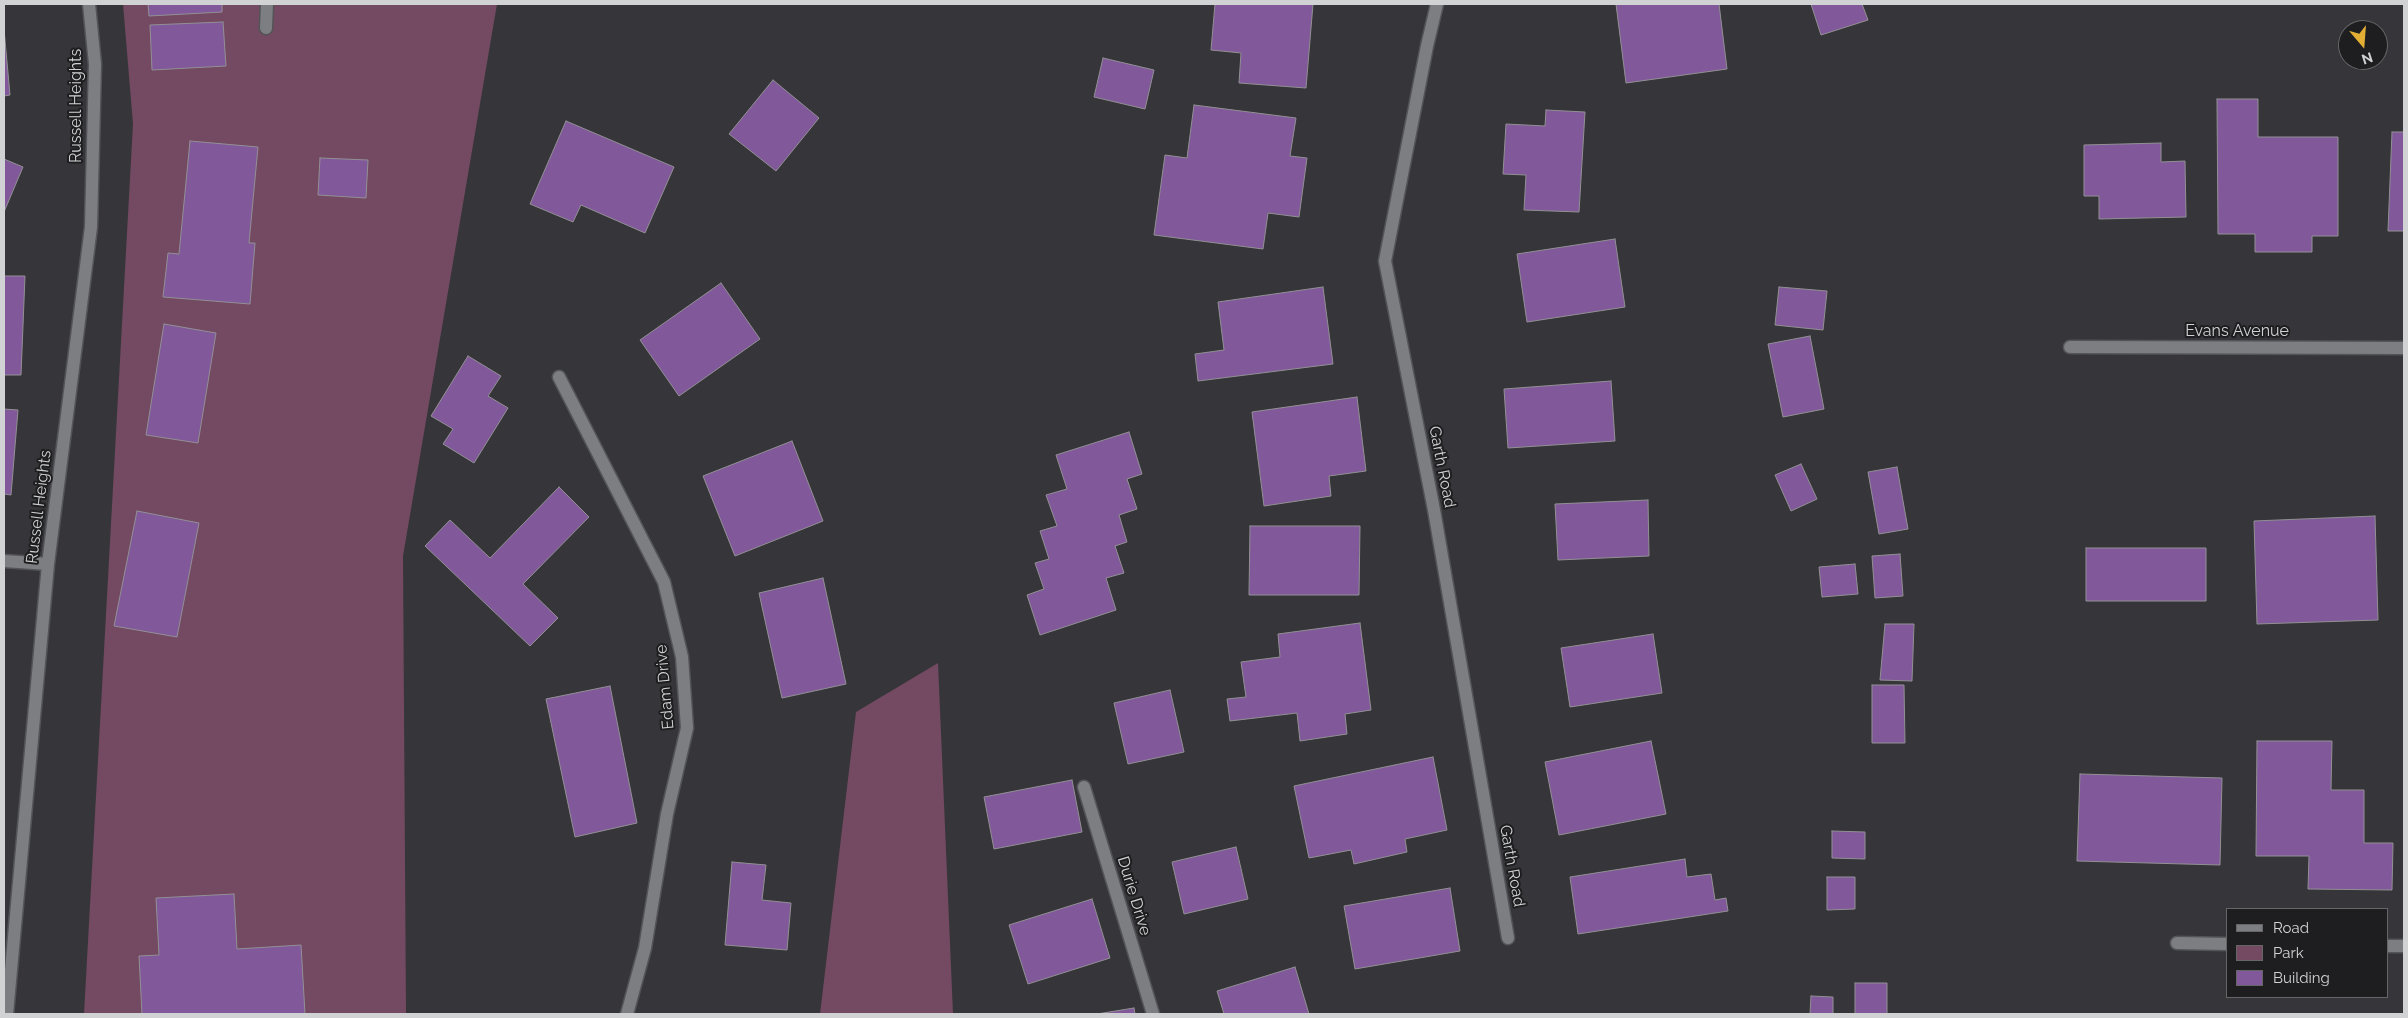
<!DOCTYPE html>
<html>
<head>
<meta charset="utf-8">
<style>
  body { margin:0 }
  #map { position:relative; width:2408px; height:1018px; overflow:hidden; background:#36363a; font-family:Raleway,sans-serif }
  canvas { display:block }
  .frame { position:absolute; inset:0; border:5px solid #d1d2d4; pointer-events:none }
  .legend { position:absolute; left:2226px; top:908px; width:162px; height:90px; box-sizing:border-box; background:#1e1e20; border:1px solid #666668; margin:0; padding:6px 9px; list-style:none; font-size:15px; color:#d1d2d4 }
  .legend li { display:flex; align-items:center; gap:10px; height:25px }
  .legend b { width:25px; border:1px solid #666668 }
  .north { position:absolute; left:2338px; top:20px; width:50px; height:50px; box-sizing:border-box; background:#1e1e20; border:1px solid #666668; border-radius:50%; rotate:162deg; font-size:14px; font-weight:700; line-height:20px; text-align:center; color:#d1d2d4 }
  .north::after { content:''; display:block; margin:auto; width:18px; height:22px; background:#e2af34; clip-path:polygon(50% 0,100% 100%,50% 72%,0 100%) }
</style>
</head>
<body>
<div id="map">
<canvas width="2408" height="1018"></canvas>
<div class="frame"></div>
<ul class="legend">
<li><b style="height:6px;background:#7d7e82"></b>Road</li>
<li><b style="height:14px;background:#734a62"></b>Park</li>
<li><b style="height:14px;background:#81599a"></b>Building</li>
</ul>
<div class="north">N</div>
</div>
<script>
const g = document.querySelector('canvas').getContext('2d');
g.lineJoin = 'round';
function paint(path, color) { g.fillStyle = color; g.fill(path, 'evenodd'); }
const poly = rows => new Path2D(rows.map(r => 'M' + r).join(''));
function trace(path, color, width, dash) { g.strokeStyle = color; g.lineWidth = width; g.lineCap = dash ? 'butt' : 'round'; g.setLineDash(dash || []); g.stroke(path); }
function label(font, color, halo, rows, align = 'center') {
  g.font = font + ' Raleway,sans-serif'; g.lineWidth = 4; g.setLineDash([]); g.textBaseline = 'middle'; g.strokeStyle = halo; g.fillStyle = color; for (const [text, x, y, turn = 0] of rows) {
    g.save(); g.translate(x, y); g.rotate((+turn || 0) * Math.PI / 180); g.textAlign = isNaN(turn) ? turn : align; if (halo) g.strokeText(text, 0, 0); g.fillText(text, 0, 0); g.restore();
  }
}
paint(poly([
  [123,4,497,4,403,556,406,1014,84,1014,133,124],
  [938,663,953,1014,820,1014,856,712]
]), '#734a62');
const building = poly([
  [148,4,222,4,222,12,149,16,148,4],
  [1215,4,1313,4,1306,88,1239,83,1241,53,1211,50,1215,4],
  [1616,4,1719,4,1727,69,1626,83,1616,4],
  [1811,4,1862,4,1868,20,1821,35,1811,4],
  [223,22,226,66,152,70,150,25,223,22],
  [4,29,10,95,4,96,4,29],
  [1103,58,1154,70,1145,109,1094,97,1103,58],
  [773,80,819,118,776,171,729,134,773,80],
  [2217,99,2258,99,2258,137,2338,137,2338,236,2312,236,2312,252,2255,252,2255,234,2218,234,2217,99],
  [1194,105,1296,118,1290,156,1307,158,1299,217,1268,213,1263,249,1154,235,1165,155,1187,158,1194,105],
  [1546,110,1585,112,1579,212,1524,210,1526,175,1503,174,1506,124,1545,126,1546,110],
  [566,121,674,167,645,233,581,205,573,222,530,204,566,121],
  [2392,132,2404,132,2404,231,2388,231,2392,132],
  [190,141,258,147,249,243,255,243,250,304,163,297,168,253,179,254,190,141],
  [2161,143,2161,162,2185,161,2186,217,2099,219,2099,196,2084,196,2084,145,2161,143],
  [320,158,368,160,366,198,318,195,320,158],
  [4,159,23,167,4,212,4,159],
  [1615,239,1625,307,1527,322,1517,254,1615,239],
  [4,276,25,276,21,375,4,375,4,276],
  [721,283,760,339,679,396,640,340,721,283],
  [1323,287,1333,364,1198,381,1195,354,1224,350,1218,302,1323,287],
  [1779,287,1827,291,1823,330,1775,325,1779,287],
  [164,324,216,333,198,443,146,435,164,324],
  [1810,336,1824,409,1783,417,1768,344,1810,336],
  [468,356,501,376,488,396,508,408,474,463,443,444,453,429,431,416,468,356],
  [1611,381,1615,441,1508,448,1504,389,1611,381],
  [1357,397,1366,471,1329,476,1331,496,1264,506,1252,412,1357,397],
  [4,409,18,410,11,495,4,494,4,409],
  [1129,432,1142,474,1127,479,1137,509,1119,515,1127,542,1115,546,1124,573,1106,578,1116,610,1040,635,1027,595,1044,589,1035,563,1049,559,1040,531,1057,526,1046,495,1067,489,1056,455,1129,432],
  [792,441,823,521,735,556,703,476,792,441],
  [1801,464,1817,499,1791,511,1775,475,1801,464],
  [1897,467,1908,529,1879,534,1868,472,1897,467],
  [559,487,589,517,523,584,558,618,530,646,425,546,450,520,490,558,559,487],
  [1648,500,1649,556,1558,560,1555,504,1648,500],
  [137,511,199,523,177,637,114,626,137,511],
  [2375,516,2378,620,2257,624,2254,521,2375,516],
  [1250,526,1360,526,1359,595,1249,595,1250,526],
  [2086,548,2206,548,2206,601,2086,601,2086,548],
  [1900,554,1903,596,1875,598,1872,556,1900,554],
  [1855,564,1858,594,1822,597,1819,567,1855,564],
  [823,578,846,684,782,698,759,593,823,578],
  [1360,623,1371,710,1345,714,1347,734,1300,741,1297,713,1230,721,1227,699,1246,697,1241,662,1280,657,1278,634,1360,623],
  [1885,624,1914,624,1912,681,1880,680,1885,624],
  [1653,634,1662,693,1570,707,1561,648,1653,634],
  [1872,685,1904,685,1905,743,1872,743,1872,685],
  [610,686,637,823,575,837,546,699,610,686],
  [1170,690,1184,752,1128,764,1114,703,1170,690],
  [1651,741,1666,814,1559,835,1545,762,1651,741],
  [2257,741,2332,741,2331,790,2364,790,2364,843,2393,843,2392,890,2308,889,2309,856,2256,856,2257,741],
  [1433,757,1447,830,1405,839,1407,852,1354,864,1351,850,1309,858,1294,786,1433,757],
  [2080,774,2222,778,2220,865,2077,861,2080,774],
  [1072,780,1082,832,994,849,984,797,1072,780],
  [1832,831,1865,832,1865,859,1832,858,1832,831],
  [1236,847,1248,899,1184,914,1172,862,1236,847],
  [1685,859,1687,877,1711,874,1715,900,1726,898,1728,911,1578,934,1570,877,1685,859],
  [732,862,766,865,762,900,791,903,787,950,725,945,732,862],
  [1827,877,1855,877,1855,909,1827,910,1827,877],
  [1450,888,1460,951,1355,969,1344,906,1450,888],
  [234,894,237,949,301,945,305,1014,142,1014,139,956,159,955,156,898,234,894],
  [1092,899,1110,958,1028,984,1009,925,1092,899],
  [1295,967,1309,1014,1224,1014,1217,991,1295,967],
  [1855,983,1887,983,1887,1014,1855,1014,1855,983],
  [1811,996,1833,997,1833,1014,1810,1014,1811,996],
  [1134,1008,1135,1014,1097,1014,1134,1008]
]);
paint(building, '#81599a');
trace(building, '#929094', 1);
const minor = poly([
  [1437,4,1427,46,1385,261,1434,510,1508,938],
  [266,28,267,4],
  [2070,347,2404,348],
  [559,377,664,582,682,657,687,728,667,814,645,948,627,1014],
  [4,561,48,564],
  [1084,787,1153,1014],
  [2177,943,2227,944],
  [2387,946,2404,946],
  [7,1014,48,564,91,227,95,64,89,4]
]);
trace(minor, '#535457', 15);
trace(minor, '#7d7e82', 12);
label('16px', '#d1d2d4', '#1e1e20', [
  ["Russell Heights",76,106,-90],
  ["Evans Avenue",2237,331],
  ["Garth Road",1442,467,79],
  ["Russell Heights",39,507,-83],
  ["Edam Drive",665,687,-95],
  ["Garth Road",1512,866,80],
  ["Durie Drive",1134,896,73]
]);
</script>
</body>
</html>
